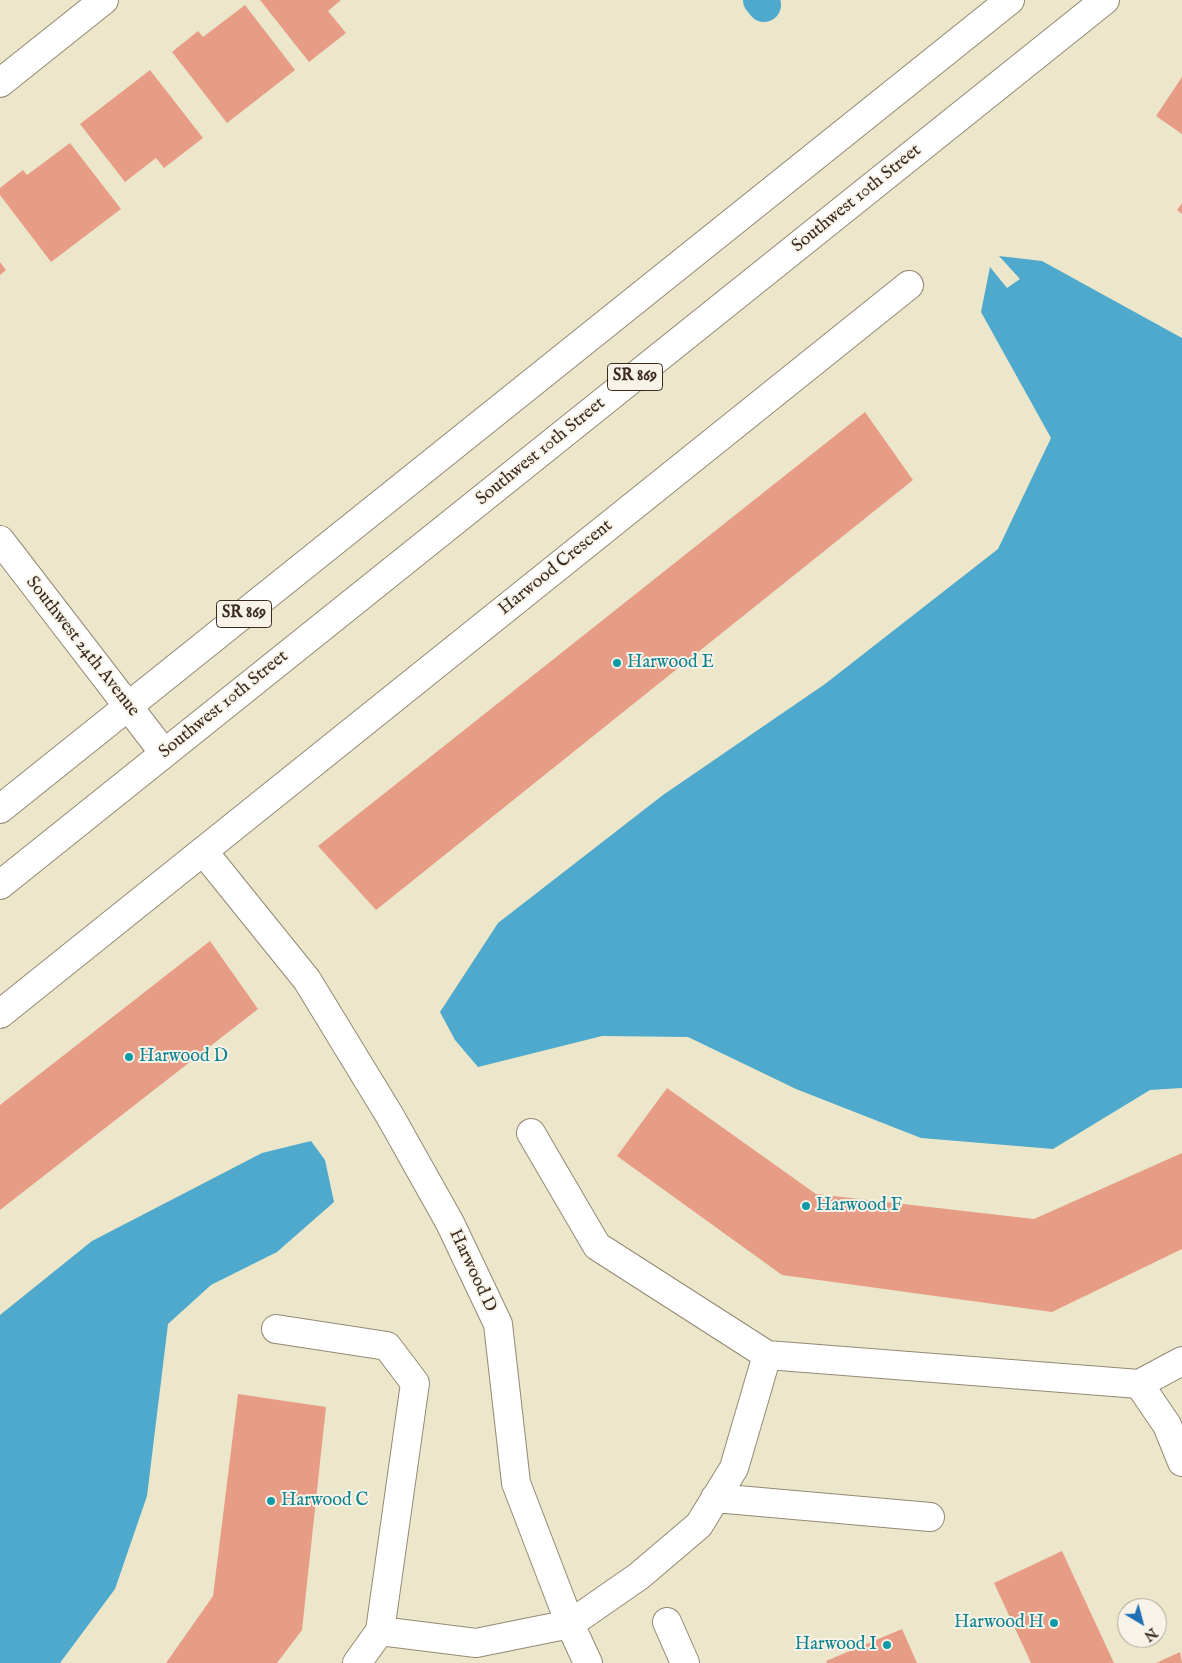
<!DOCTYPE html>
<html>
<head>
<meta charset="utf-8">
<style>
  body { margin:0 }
  #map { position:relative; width:1182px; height:1663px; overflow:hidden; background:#ece7cb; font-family:"IM FELL English",serif }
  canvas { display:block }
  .north { position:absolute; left:1117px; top:1598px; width:50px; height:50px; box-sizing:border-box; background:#f7f3e8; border:1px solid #aca397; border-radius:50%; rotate:143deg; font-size:14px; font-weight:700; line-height:20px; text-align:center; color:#3b2a1e }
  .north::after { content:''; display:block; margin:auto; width:18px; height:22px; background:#1f6fb2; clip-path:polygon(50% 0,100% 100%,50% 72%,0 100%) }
</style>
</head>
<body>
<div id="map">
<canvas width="1182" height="1663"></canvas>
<div class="north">N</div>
</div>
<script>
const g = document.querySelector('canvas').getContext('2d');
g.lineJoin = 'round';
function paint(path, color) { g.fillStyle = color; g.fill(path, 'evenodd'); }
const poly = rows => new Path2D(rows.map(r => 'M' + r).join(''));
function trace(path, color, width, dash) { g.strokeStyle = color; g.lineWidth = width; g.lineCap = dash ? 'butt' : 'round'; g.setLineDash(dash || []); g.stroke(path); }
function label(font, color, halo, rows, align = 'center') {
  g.font = font + ' "IM FELL English",serif'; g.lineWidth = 4; g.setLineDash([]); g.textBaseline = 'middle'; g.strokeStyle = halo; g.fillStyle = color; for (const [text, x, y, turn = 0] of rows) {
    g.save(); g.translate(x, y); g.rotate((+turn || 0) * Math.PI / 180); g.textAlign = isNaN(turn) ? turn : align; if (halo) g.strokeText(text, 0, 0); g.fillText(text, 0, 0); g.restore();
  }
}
paint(poly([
  [999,256,1042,261,1182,338,1182,1088,1150,1090,1053,1149,921,1138,796,1089,688,1037,602,1036,478,1067,455,1040,440,1012,498,923,663,795,825,684,998,549,1051,438,981,312,990,267,1007,288,1020,279],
  [311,1141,325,1160,334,1202,277,1252,211,1285,168,1324,147,1496,115,1589,60,1663,0,1663,0,1315,92,1241,262,1153]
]), '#4ea9cc');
trace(poly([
  [760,0,764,5]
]), '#4ea9cc', 34);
paint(poly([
  [260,0,341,0,328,11,346,33,309,62],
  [245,5,295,70,227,123,172,52,198,31,203,37],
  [150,70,203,138,164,168,156,158,125,182,80,124],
  [1182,77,1182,134,1156,116],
  [70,143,121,209,51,262,0,195,0,188,23,170,27,175],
  [1182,203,1182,214,1177,210],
  [0,262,6,270,0,275],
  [865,412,913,480,376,910,318,846],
  [210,941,258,1009,0,1210,0,1105],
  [667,1088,816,1194,1034,1219,1182,1153,1182,1249,1052,1312,782,1275,617,1156],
  [238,1394,326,1407,302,1630,277,1663,166,1663,213,1596],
  [1062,1551,1114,1663,1031,1663,994,1583],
  [902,1629,917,1663,827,1663,826,1661],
  [1180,1652,1182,1663,1156,1663]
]), '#e79d85');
const minor = poly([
  [0,83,104,0],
  [0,540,164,753],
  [203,851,307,980,390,1116,450,1223,498,1324,516,1483,570,1624,588,1663],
  [0,1014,909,285],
  [531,1133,597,1246,767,1355,1139,1384,1182,1361],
  [276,1329,387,1346,415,1383,380,1631],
  [1139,1384,1167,1425,1182,1462],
  [715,1498,930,1517],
  [667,1622,685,1663],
  [357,1663,380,1631,476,1643,570,1624,639,1576,699,1525,734,1468,767,1355]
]);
const major = poly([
  [0,809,1010,0],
  [0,885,1105,0]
]);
trace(minor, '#948874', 30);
trace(major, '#948874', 30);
trace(minor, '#fff', 28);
trace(major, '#fff', 28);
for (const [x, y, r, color] of [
  [617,663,5,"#0f9aa8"],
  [129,1057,5,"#0f9aa8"],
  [806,1206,5,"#0f9aa8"],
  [271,1501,5,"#0f9aa8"],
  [1054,1623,5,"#0f9aa8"],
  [887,1645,5,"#0f9aa8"]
]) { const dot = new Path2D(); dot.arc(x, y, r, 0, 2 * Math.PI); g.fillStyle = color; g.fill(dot); trace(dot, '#f7f3e8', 2); }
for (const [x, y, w] of [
  [635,377,55],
  [244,614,55]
]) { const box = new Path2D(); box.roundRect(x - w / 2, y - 13.5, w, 27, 4); g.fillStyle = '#f7f3e8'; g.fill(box); trace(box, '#3b2a1e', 1); }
label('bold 16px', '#3b2a1e', null, [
  ["SR 869",635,377],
  ["SR 869",244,614]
]);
label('18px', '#3b2a1e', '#f7f3e8', [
  ["Southwest 10th Street",857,199,-39],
  ["Southwest 10th Street",541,452,-39],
  ["Harwood Crescent",556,568,-39],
  ["Southwest 24th Avenue",82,647,52],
  ["Southwest 10th Street",224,705,-39],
  ["Harwood D",472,1271,65]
]);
label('18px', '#0d838f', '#f7f3e8', [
  ["Harwood E",627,663],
  ["Harwood D",139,1057],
  ["Harwood F",816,1206],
  ["Harwood C",281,1501],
  ["Harwood H",1044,1623,"right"],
  ["Harwood I",877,1645,"right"]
], 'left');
</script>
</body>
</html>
